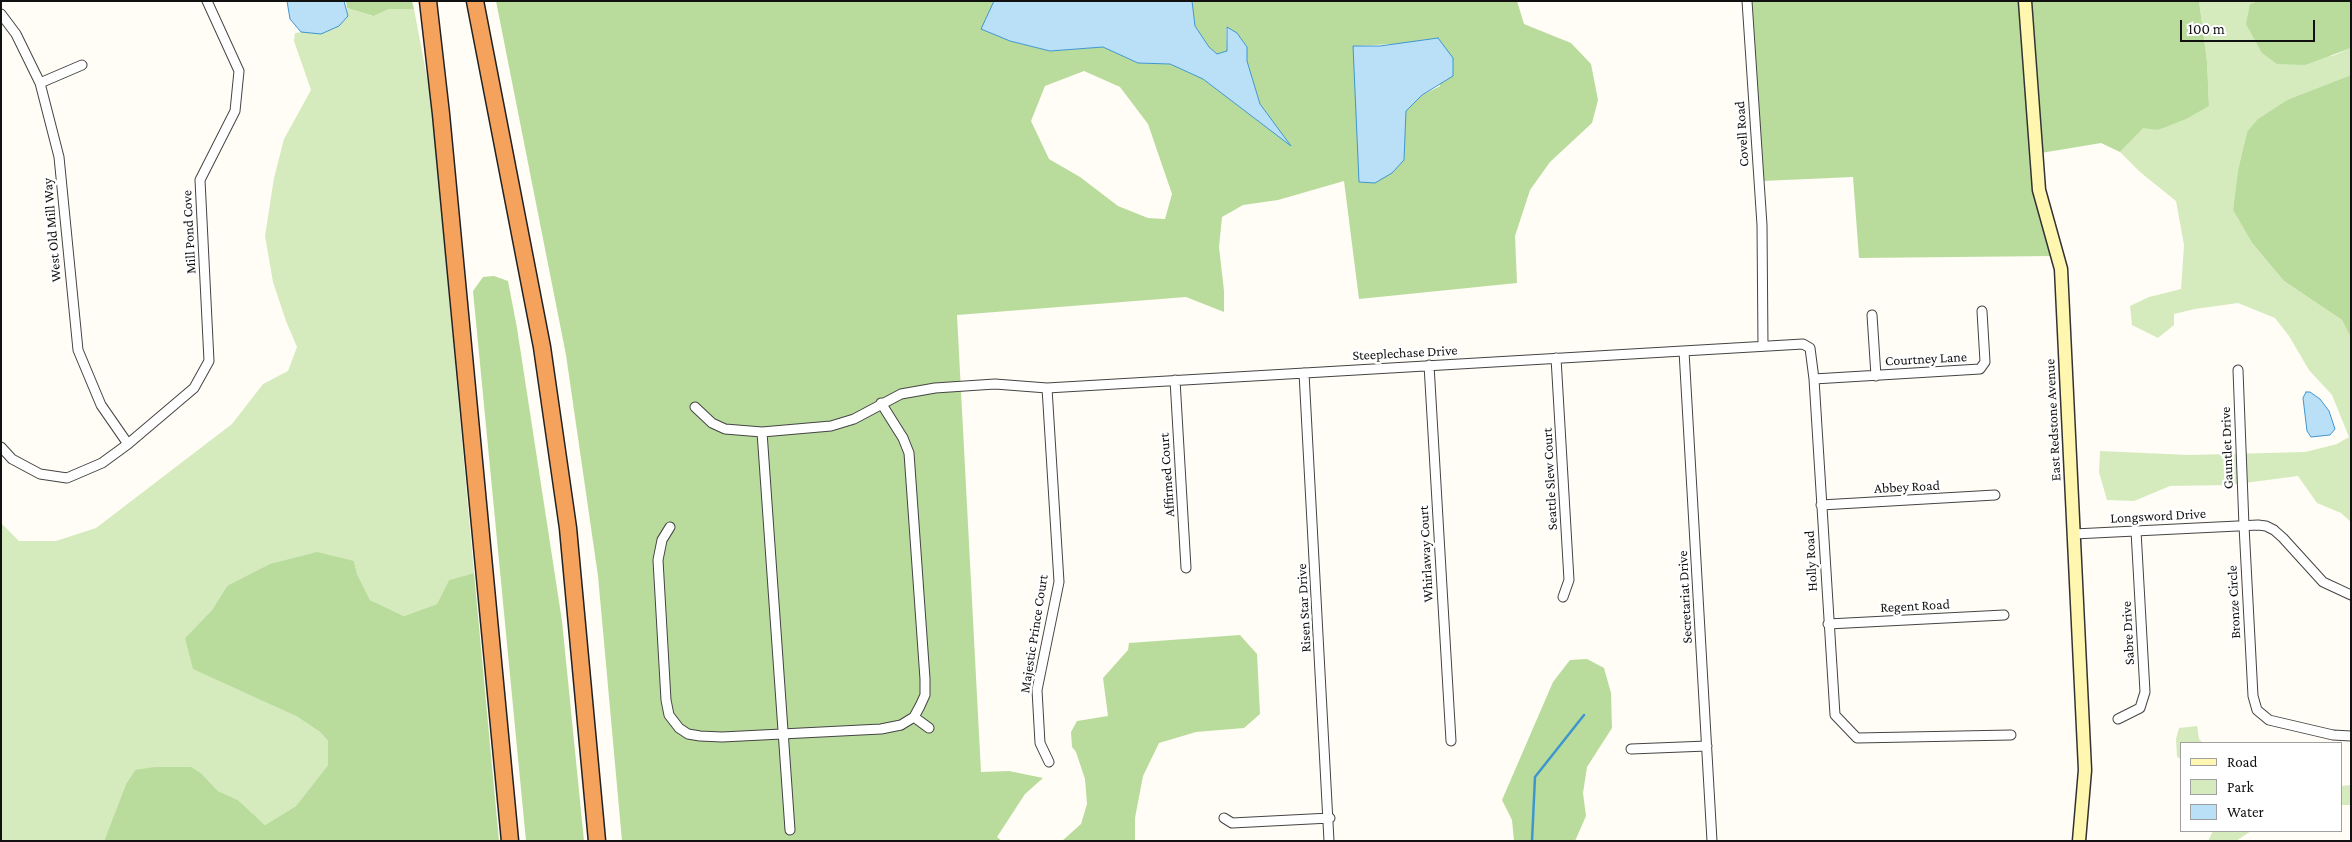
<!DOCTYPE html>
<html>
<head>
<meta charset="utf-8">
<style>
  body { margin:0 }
  #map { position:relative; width:2352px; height:842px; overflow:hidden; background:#fffdf5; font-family:"Crimson Pro",serif }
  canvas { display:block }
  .frame { position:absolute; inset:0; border:2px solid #111; pointer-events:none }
  .legend { position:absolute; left:2180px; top:742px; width:162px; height:90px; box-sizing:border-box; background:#fff; border:1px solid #a0a0a0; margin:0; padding:6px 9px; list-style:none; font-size:15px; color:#111 }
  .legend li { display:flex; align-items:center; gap:10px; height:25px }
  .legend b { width:25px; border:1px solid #a0a0a0 }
  .scale { position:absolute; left:2180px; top:20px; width:135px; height:22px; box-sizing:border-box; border:2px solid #111; border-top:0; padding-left:6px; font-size:15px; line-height:18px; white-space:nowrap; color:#111; -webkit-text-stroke:4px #fff; paint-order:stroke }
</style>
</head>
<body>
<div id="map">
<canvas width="2352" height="842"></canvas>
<div class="frame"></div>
<ul class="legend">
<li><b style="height:6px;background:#fff6b0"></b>Road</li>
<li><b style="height:14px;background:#d5ebbd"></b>Park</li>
<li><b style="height:14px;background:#b9e0f7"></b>Water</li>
</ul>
<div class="scale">100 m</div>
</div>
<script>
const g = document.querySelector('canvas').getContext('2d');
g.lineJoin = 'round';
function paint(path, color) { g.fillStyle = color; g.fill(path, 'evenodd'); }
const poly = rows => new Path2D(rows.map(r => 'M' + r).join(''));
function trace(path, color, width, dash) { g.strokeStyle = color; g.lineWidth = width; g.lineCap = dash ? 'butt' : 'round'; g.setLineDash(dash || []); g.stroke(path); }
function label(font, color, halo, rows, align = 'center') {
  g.font = font + ' "Crimson Pro",serif'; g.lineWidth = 5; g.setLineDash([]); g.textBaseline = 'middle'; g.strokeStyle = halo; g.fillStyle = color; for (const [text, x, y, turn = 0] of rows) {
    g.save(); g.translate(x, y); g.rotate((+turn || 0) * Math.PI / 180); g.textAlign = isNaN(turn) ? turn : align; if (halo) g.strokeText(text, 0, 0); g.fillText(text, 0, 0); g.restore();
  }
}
paint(poly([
  [2199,1,2258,1,2250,4,2332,56,2351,48,2351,75,2289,99,2247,132,2238,170,2233,210,2252,243,2284,281,2342,320,2351,338,2351,522,2341,513,2317,503,2298,476,2229,485,2170,486,2134,501,2107,500,2099,472,2100,451,2189,455,2305,452,2337,444,2349,437,2332,395,2309,370,2289,336,2275,318,2238,303,2195,309,2174,314,2174,325,2158,338,2132,325,2130,306,2149,297,2181,289,2184,245,2176,201,2140,172,2120,152,2143,127,2158,130,2209,106,2207,61],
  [347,8,372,16,389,9,414,9,431,99,474,573,449,580,437,604,404,616,370,600,357,574,354,561,227,586,212,610,185,638,264,701,296,716,320,732,328,741,328,765,296,806,265,825,238,800,218,791,202,774,135,770,126,784,104,841,1,841,1,523,19,541,56,541,96,528,232,424,263,384,288,371,297,347,286,321,273,282,265,236,274,178,284,139,311,90,294,41,295,33,317,30,336,24,347,12],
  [2197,726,2199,739,2203,743,2181,743,2181,759,2177,757,2176,739,2179,728],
  [2351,785,2351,805,2341,805,2341,786],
  [2213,831,2251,831,2236,841,2208,841]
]), '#d5ebbd');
paint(poly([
  [346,1,412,1,414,9,389,9,373,16,347,8],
  [496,1,994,1,982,29,1010,41,1050,51,1103,47,1138,63,1170,64,1203,79,1289,144,1260,104,1247,61,1247,47,1237,33,1226,28,1227,51,1217,54,1209,47,1195,26,1192,1,1517,1,1524,24,1571,43,1591,64,1598,100,1592,123,1550,162,1530,190,1515,236,1517,283,1359,299,1344,181,1278,200,1243,205,1222,217,1219,247,1224,291,1224,312,1186,297,957,315,981,772,1009,771,1043,778,1025,794,997,837,1002,841,622,841,598,576,566,355],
  [1438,38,1440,86,1422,95,1406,111,1404,160,1353,46,1415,43],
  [1084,71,1120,87,1148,124,1172,194,1165,219,1148,218,1118,206,1080,177,1049,159,1031,121,1045,86],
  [1752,1,2020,1,2052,256,1859,258,1853,177,1762,181],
  [2030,1,2199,1,2207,61,2209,106,2186,119,2158,130,2143,128,2120,152,2101,143,2041,153],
  [2258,1,2351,1,2351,48,2305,65,2277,64,2262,53,2246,24,2250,4],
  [2351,75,2351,338,2342,320,2284,281,2252,243,2233,210,2238,170,2247,132,2258,119,2289,99],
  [494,276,508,281,517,328,562,621,584,841,526,841,473,291,483,277],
  [317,552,354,561,357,574,370,600,404,616,437,604,449,580,474,573,499,841,104,841,126,784,135,770,155,767,191,767,202,774,218,791,238,800,265,825,296,806,328,765,328,741,320,732,296,716,193,669,185,638,212,610,227,586,270,564],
  [1240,635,1257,654,1260,714,1244,728,1196,732,1159,743,1143,776,1135,818,1135,841,1062,841,1081,824,1087,804,1085,779,1076,752,1072,747,1071,732,1077,721,1108,716,1103,678,1128,650,1129,643],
  [1587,659,1604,668,1611,693,1612,728,1587,767,1583,793,1586,816,1575,841,1514,841,1512,820,1502,800,1553,682,1570,660]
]), '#b9dc9c');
const water = poly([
  [287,1,344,1,348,16,339,26,321,34,301,32,290,19,287,1],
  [994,1,1192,1,1195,26,1209,47,1217,54,1227,51,1227,27,1237,33,1247,47,1247,61,1260,104,1291,146,1203,79,1170,64,1138,63,1103,47,1050,51,1010,41,981,29,994,1],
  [1438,38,1453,58,1453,76,1422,95,1406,111,1404,160,1392,173,1375,183,1359,182,1353,46,1380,46,1438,38],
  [2306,392,2310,392,2320,399,2329,411,2335,429,2330,435,2311,437,2307,431,2303,398,2306,392]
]);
paint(water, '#b9e0f7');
trace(water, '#3f96cf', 1);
trace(poly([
  [1532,841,1535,777,1584,715]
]), '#3f96cf', 2.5);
const street = poly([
  [1747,1,1762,225,1763,346],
  [1,14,16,34,40,83,59,157,78,350,101,405,128,444],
  [40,83,82,65],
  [1872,315,1876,376],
  [1684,351,1712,841],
  [1556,358,1569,580,1563,597],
  [1429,365,1451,741],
  [2238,370,2244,526,2253,696,2257,710,2269,720,2333,735,2351,736],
  [1304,373,1329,841],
  [1814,379,1980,369,1985,362,1982,311],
  [1175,380,1186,568],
  [1047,388,1059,582,1037,690,1040,743,1049,762],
  [695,407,712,423,725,429,762,432,831,426,854,419,901,394,935,388,995,384,1047,388,1803,344,1810,348,1814,379,1835,715,1857,738,2011,735],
  [762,432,790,830],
  [1,447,12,459,40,474,67,478,102,463,128,444,194,388,209,361,200,180,235,111,239,71,207,1],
  [1821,505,1995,495],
  [670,527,662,540,658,560,666,700,669,715,679,728,688,734,700,736,722,737,881,729,901,725,914,717,920,706,925,695,925,679,909,453,903,438,881,403],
  [2074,534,2258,525,2266,526,2274,530,2283,538,2323,582,2351,595],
  [1828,624,2004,615],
  [914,717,929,728],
  [2118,719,2140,708,2145,692,2136,531],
  [1631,749,1707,746],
  [1224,818,1232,823,1330,818]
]);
const secondary = poly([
  [2025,1,2039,190,2061,269,2085,770,2079,841]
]);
const highway = poly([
  [428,1,441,114,510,841],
  [475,1,542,347,568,528,597,841]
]);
trace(street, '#444', 11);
trace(secondary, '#333', 15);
trace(highway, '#222', 19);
trace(street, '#fff', 9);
trace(secondary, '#fff6b0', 12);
trace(highway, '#f5a25d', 16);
label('14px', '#111', '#fff', [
  ["Covell Road",1742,134,-94],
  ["West Old Mill Way",52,230,-95],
  ["Mill Pond Cove",189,232,-93],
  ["Steeplechase Drive",1405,353,-3],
  ["Courtney Lane",1926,359,-3],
  ["East Redstone Avenue",2053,420,-93],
  ["Gauntlet Drive",2227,448,-92],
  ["Affirmed Court",1167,475,-94],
  ["Seattle Slew Court",1550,479,-93],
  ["Abbey Road",1907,487,-3],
  ["Longsword Drive",2158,516,-3],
  ["Whirlaway Court",1426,554,-93],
  ["Holly Road",1811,561,-93],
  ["Secretariat Drive",1685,597,-93],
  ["Bronze Circle",2234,602,-93],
  ["Regent Road",1915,606,-3],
  ["Risen Star Drive",1304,608,-93],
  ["Sabre Drive",2128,633,-93],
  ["Majestic Prince Court",1034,634,-81]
]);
</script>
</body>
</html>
